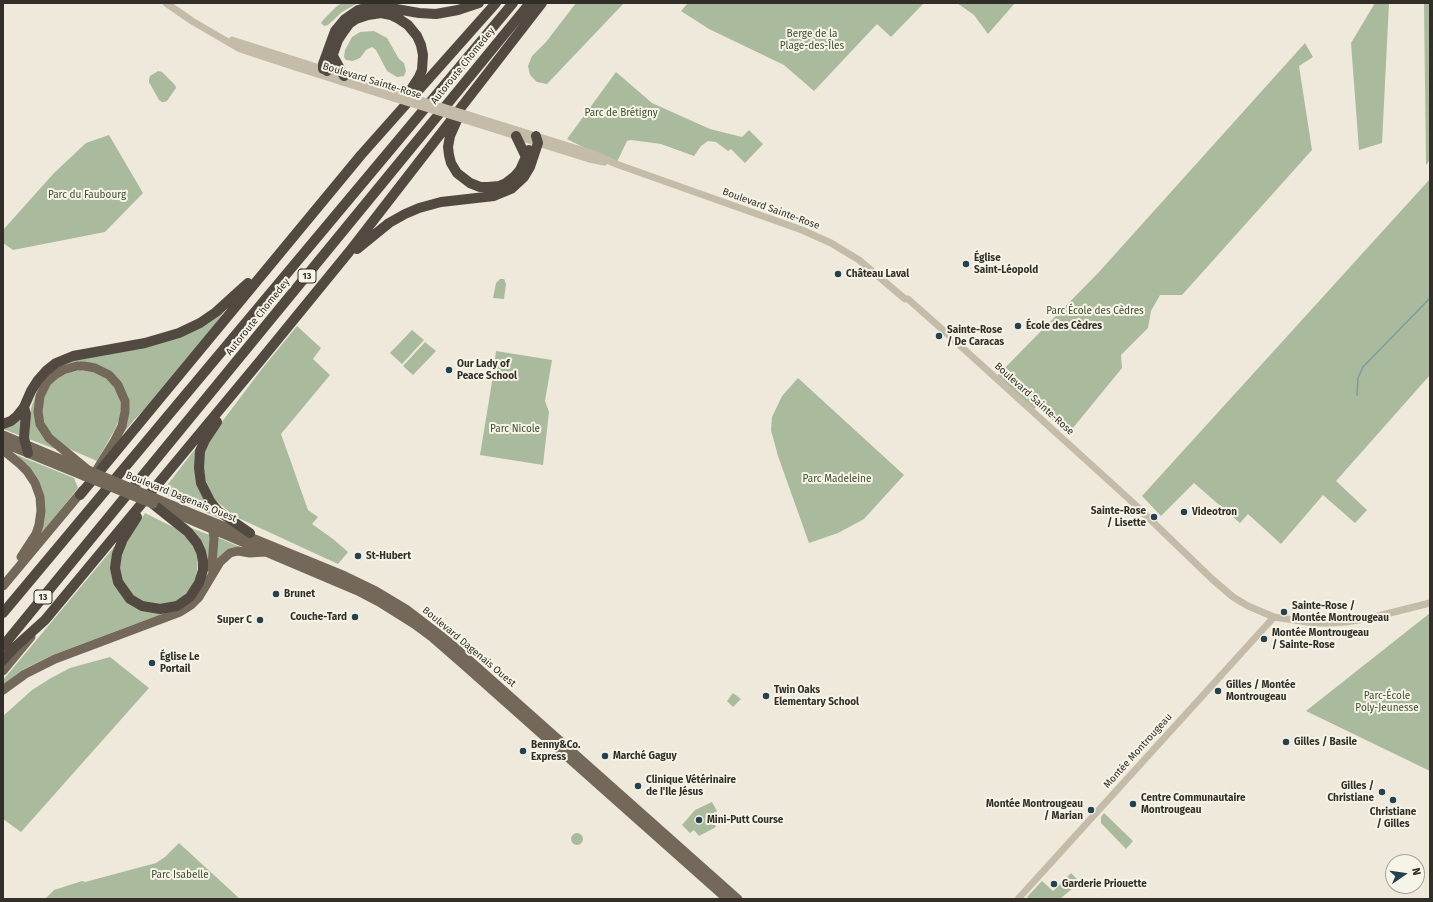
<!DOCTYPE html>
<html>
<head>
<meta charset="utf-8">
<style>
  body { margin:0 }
  #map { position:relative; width:1433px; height:902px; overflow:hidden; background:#eee9db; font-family:"Fira Sans",sans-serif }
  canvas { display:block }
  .frame { position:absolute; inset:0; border:4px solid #322e28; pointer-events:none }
  .north { position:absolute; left:1385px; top:854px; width:40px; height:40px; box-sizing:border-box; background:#f6f3e7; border:1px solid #a8a49b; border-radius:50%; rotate:77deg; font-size:11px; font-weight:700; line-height:16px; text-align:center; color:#322e28 }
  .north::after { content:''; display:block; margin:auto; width:14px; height:18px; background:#23414e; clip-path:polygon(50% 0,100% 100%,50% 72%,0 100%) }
</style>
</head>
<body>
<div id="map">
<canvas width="1433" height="902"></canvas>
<div class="frame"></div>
<div class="north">N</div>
</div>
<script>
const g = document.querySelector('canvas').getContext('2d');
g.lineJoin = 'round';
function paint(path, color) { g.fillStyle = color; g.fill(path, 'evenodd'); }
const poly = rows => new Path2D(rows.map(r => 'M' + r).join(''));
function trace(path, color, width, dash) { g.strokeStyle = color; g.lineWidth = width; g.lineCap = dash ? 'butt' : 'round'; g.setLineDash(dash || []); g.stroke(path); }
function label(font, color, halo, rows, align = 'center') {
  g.font = font + ' "Fira Sans",sans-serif'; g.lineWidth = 4; g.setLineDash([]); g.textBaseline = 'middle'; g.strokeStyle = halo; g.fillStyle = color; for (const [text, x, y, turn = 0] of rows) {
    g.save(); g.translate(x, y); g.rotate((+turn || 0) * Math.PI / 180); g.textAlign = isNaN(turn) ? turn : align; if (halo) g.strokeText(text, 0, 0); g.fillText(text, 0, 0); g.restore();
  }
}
paint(poly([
  [342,3,358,3,342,12,328,25,324,26,321,23,324,19,337,6],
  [576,3,624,3,547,84,537,82,530,75,528,66,532,56,546,42],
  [688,3,924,3,891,37,877,24,814,91,784,65,709,29,681,11],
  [957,3,1015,3,988,34,974,15],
  [1375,3,1389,3,1382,143,1359,150,1351,43],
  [1424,3,1430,3,1430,160,1426,165],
  [374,31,387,38,399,59,404,63,406,71,404,76,397,77,387,71,376,50,372,47,366,50,360,58,353,61,346,60,344,57,345,50,352,37,360,32],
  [1305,43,1313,57,1299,66,1312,150,1182,295,1160,295,1151,311,1148,328,1121,355,1122,368,1068,434,1037,406,1032,411,996,377,1099,272],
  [158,71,162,72,175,85,176,88,167,101,164,102,162,102,159,100,149,82,149,79,150,76],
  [616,72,652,103,710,129,742,137,749,130,763,144,745,163,731,149,728,151,716,142,708,141,701,146,694,156,661,144,631,140,627,141,616,164,567,139],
  [109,135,143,193,105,232,13,250,3,243,3,230,54,173,86,143],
  [1430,179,1430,375,1336,481,1367,510,1355,523,1323,495,1281,544,1248,514,1240,523,1194,483,1161,516,1142,496],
  [500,279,504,279,506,284,504,299,493,298,496,283],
  [229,305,216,323,154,400,134,420,118,440,127,424,129,412,129,401,124,388,120,381,82,363,41,386,43,435,55,449,29,439,31,408,39,386,46,376,64,362,141,347],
  [297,326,321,348,313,359,330,375,281,434,308,510,318,517,312,524,333,539,348,552,338,564,234,516,214,499,206,481,204,471,203,459,205,450,212,435,261,370],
  [412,330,424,340,402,364,390,353],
  [425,342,436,351,413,375,403,366],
  [496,351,552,360,545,401,549,412,543,465,480,455,492,382],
  [80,370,98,373,107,378,117,391,120,400,121,415,115,429,97,461,67,448,50,434,43,419,42,411,43,399,52,382,60,375],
  [798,378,904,475,864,519,838,533,809,543,778,456,771,430,772,417,782,396],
  [21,413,21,436,3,429,3,426],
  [202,440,196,460,221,519,161,493],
  [12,453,74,478,78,488,36,540,43,502],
  [145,513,175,528,188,539,193,544,195,550,198,560,196,579,190,592,170,605,147,605,134,597,123,584,119,566,123,548],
  [186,526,210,535,208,566,186,605,55,654,24,669,3,685,3,680,119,541,117,587,121,595,130,604,181,607,206,568],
  [217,537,240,547,216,566],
  [1430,613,1430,771,1306,711],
  [110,657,149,688,21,832,3,819,3,716,32,690,51,678,70,668],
  [733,693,741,699,733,707,727,701],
  [712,802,717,811,710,815,716,827,699,836,694,830,690,833,682,825,695,810],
  [1104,813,1133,841,1126,849,1101,823,1101,817],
  '571 839a6 6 0 1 1 12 0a6 6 0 1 1-12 0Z',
  [179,843,240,899,45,899,54,890,82,881,85,882,156,863,165,857],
  [1071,873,1080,882,1060,899,1030,899,1027,897,1042,881,1053,891]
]), '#aabb9d');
trace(poly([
  [1357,395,1358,378,1363,367,1430,298]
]), '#7e9ca7', 1.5);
trace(poly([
  [166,3,192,21,240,49,295,67,393,98],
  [232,40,398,93],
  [469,115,594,154,616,164,802,230,831,243,859,260,905,299,908,299,944,331,1129,499,1212,579,1233,597,1248,606,1274,617,1314,623,1330,623,1346,622,1370,618,1430,603],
  [465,120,589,159,604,162],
  [1018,899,1274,617]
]), '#c4bca9', 7);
trace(poly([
  [3,435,77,466],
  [3,443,84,476],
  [3,450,20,464,27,471,35,483,40,497,41,511,39,525,36,534,21,557],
  [88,470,49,438,40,424,38,412,40,396,47,382,56,374,63,370,77,366,84,366,95,368,109,375,118,385,125,401,125,412,122,426,115,440,96,471],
  [157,499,345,576,376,591,406,609,448,641,738,899],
  [160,507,358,591,379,602,414,624,433,638,464,665,727,899],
  [212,525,214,538,212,566,213,573],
  [3,586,83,490],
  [3,671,31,637],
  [3,690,25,674,55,659,180,612,191,605,199,597,220,562,230,553,238,551,250,553,265,552]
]), '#73685a', 9);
trace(poly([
  [333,56,344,76],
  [323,69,323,64,335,31,345,19,358,10,369,7,379,6,419,13,436,14,458,10,479,3],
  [327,71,338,40,344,31,349,24,356,19,368,15,381,13,391,15,399,19,408,25,417,36,421,45,423,55,422,70,419,77,410,91],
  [458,118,450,136,448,147,449,155,451,163,457,173,470,183,480,187,488,187,499,186,506,183,515,176,520,170,529,150],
  [516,136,526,157],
  [357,249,389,223,405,214,419,208,441,202,494,196,511,189,524,177,530,167,538,143,536,136],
  [24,407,26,414,24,438,28,453],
  [217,422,205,440,200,451,199,468,201,483,210,501,218,511,250,533],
  [3,424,11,421,17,416,24,407,31,391,38,380,46,371,56,363,73,356,145,343,179,333,200,323,216,312,248,283],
  [80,495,361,155,496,3],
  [137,517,123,539,117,554,115,568,118,582,130,599,142,606,160,609,177,606,190,597,199,583,203,570,203,561,201,552,197,543,188,532,153,504],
  [3,613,513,3],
  [3,646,530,3],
  [3,660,14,648,45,620,260,361,349,252,542,3]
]), '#524a40', 10);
trace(poly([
  [398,93,469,115],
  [393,98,465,120]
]), '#c4bca9', 7);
trace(poly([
  [88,470,157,499],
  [84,476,153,504]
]), '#73685a', 9);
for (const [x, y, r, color] of [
  [966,264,4,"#23414e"],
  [838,274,4,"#23414e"],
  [1018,326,4,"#23414e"],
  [939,336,4,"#23414e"],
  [449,370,4,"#23414e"],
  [1184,512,4,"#23414e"],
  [1154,517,4,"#23414e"],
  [358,556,4,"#23414e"],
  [276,594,4,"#23414e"],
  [1284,612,4,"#23414e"],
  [355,617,4,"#23414e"],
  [260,620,4,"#23414e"],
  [1264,639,4,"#23414e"],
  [152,663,4,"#23414e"],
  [1218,691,4,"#23414e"],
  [766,696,4,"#23414e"],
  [1286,742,4,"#23414e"],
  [523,751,4,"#23414e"],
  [605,756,4,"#23414e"],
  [638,786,4,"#23414e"],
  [1382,792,4,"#23414e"],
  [1393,800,4,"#23414e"],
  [1133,804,4,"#23414e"],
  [1091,810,4,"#23414e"],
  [699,820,4,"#23414e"],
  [1054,884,4,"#23414e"]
]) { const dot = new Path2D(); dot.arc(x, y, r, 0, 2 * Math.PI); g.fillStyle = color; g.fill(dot); trace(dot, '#f6f3e7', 1.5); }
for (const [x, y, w] of [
  [307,276,18],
  [43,597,18]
]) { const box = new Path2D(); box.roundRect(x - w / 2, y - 7, w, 14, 3); g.fillStyle = '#f6f3e7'; g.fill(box); trace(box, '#322e28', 1); }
label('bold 9px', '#322e28', null, [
  ["13",307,276],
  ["13",43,597]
]);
label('10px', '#3b4d2f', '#f6f3e7', [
  ["Berge de la",812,34],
  ["Plage-des-Îles",812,46],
  ["Parc de Brétigny",621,113],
  ["Parc du Faubourg",87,195],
  ["Parc École des Cèdres",1095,311],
  ["Parc Nicole",515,429],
  ["Parc Madeleine",837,479],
  ["Parc-École",1387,696],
  ["Poly-Jeunesse",1387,708],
  ["Parc Isabelle",180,875]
]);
label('10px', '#322e28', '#f6f3e7', [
  ["Autoroute Chomedey",463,66,-51],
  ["Boulevard Sainte-Rose",372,81,17],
  ["Boulevard Sainte-Rose",771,209,20],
  ["Autoroute Chomedey",258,317,-51],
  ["Boulevard Sainte-Rose",1034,399,42],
  ["Boulevard Dagenais Ouest",181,497,22],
  ["Boulevard Dagenais Ouest",469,647,40],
  ["Montée Montrougeau",1138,751,-48]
]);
label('bold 10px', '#322e28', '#f6f3e7', [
  ["Église",974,258],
  ["Saint-Léopold",974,270],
  ["Château Laval",846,274],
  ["École des Cèdres",1026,326],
  ["Sainte-Rose",947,330],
  ["/ De Caracas",947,342],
  ["Our Lady of",457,364],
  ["Peace School",457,376],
  ["Sainte-Rose",1146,511,"right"],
  ["/ Lisette",1146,523,"right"],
  ["Videotron",1192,512],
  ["St-Hubert",366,556],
  ["Brunet",284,594],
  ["Sainte-Rose /",1292,606],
  ["Montée Montrougeau",1292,618],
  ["Couche-Tard",347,617,"right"],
  ["Super C",252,620,"right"],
  ["Montée Montrougeau",1272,633],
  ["/ Sainte-Rose",1272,645],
  ["Église Le",160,657],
  ["Portail",160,669],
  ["Gilles / Montée",1226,685],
  ["Montrougeau",1226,697],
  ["Twin Oaks",774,690],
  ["Elementary School",774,702],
  ["Gilles / Basile",1294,742],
  ["Benny&Co.",531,745],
  ["Express",531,757],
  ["Marché Gaguy",613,756],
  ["Clinique Vétérinaire",646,780],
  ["de I'Ile Jésus",646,792],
  ["Gilles /",1374,786,"right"],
  ["Christiane",1374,798,"right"],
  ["Centre Communautaire",1141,798],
  ["Montrougeau",1141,810],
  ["Montée Montrougeau",1083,804,"right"],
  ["/ Marian",1083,816,"right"],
  ["Christiane",1393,812,"center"],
  ["/ Gilles",1393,824,"center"],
  ["Mini-Putt Course",707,820],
  ["Garderie Priouette",1062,884]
], 'left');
</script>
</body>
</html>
